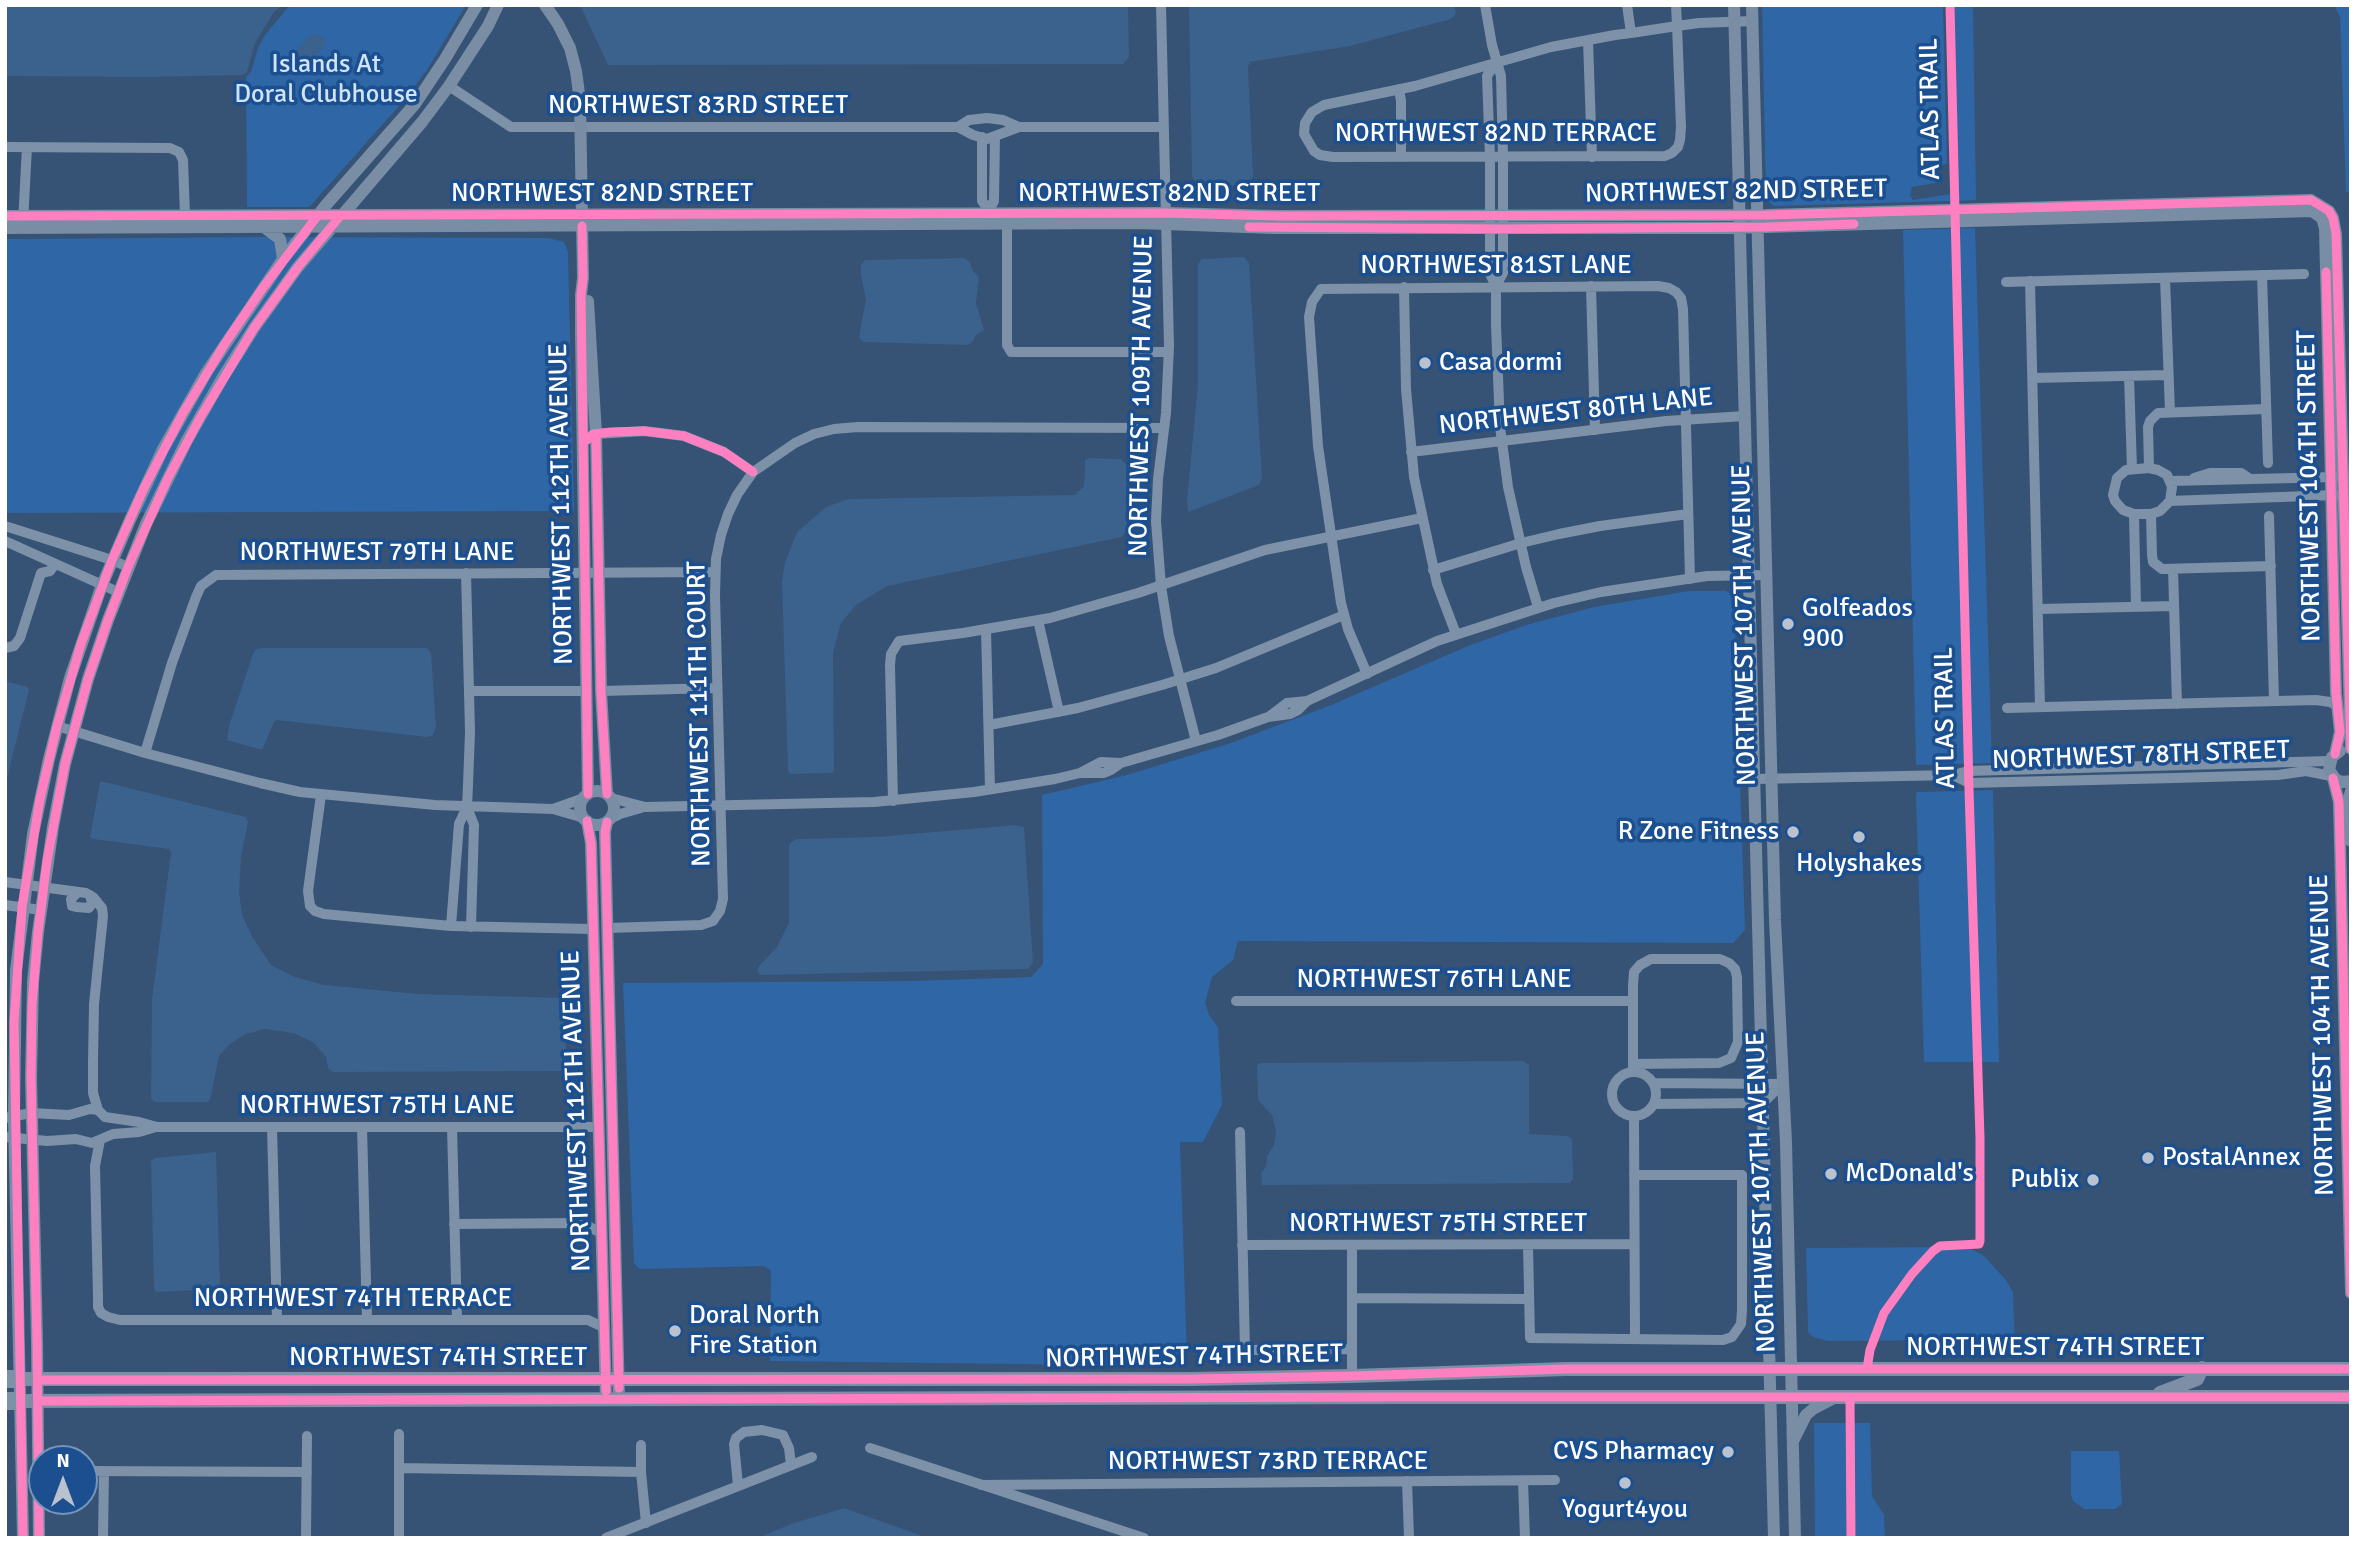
<!DOCTYPE html>
<html>
<head>
<meta charset="utf-8">
<style>
  body { margin:0 }
  #map { position:relative; width:2356px; height:1543px; overflow:hidden; background:#365274; font-family:Signika,sans-serif }
  canvas { display:block }
  .frame { position:absolute; inset:0; border:7px solid #fff; pointer-events:none }
  .north { position:absolute; left:28px; top:1445px; width:70px; height:70px; box-sizing:border-box; background:#1b4f8f; border:2px solid #7695bc; border-radius:50%; rotate:0deg; font-size:19px; font-weight:700; line-height:28px; text-align:center; color:#fff }
  .north::after { content:''; display:block; margin:auto; width:24px; height:32px; background:#b9c2ce; clip-path:polygon(50% 0,100% 100%,50% 72%,0 100%) }
</style>
</head>
<body>
<div id="map">
<canvas width="2356" height="1543"></canvas>
<div class="frame"></div>
<div class="north">N</div>
</div>
<script>
const g = document.querySelector('canvas').getContext('2d');
g.lineJoin = 'round';
function paint(path, color) { g.fillStyle = color; g.fill(path, 'evenodd'); }
const poly = rows => new Path2D(rows.map(r => 'M' + r).join(''));
function trace(path, color, width, dash) { g.strokeStyle = color; g.lineWidth = width; g.lineCap = dash ? 'butt' : 'round'; g.setLineDash(dash || []); g.stroke(path); }
function label(font, color, halo, rows, align = 'center') {
  g.font = font + ' Signika,sans-serif'; g.lineWidth = 7; g.setLineDash([]); g.textBaseline = 'middle'; g.strokeStyle = halo; g.fillStyle = color; for (const [text, x, y, turn = 0] of rows) {
    g.save(); g.translate(x, y); g.rotate((+turn || 0) * Math.PI / 180); g.textAlign = isNaN(turn) ? turn : align; if (halo) g.strokeText(text, 0, 0); g.fillText(text, 0, 0); g.restore();
  }
}
paint(poly([
  [290,5,466,5,427,70,399,106,312,204,309,207,247,207,246,77,251,72,258,48,265,35],
  [1762,5,1943,5,1947,163,1931,171,1930,177,1939,181,1935,183,1912,187,1910,195,1913,200,1950,194,1950,201,1774,206,1769,202,1766,196],
  [1954,5,1973,5,1976,200,1957,201],
  [2334,5,2351,5,2351,192,2346,192,2340,17],
  [1975,228,1992,763,1916,765,1903,230],
  [266,237,548,238,564,242,568,252,574,511,5,513,5,239],
  [1689,591,1726,591,1734,596,1745,930,1733,943,1238,941,1233,960,1212,977,1205,1003,1209,1015,1218,1027,1222,1105,1203,1142,1180,1142,1187,1360,1177,1366,770,1361,771,1271,764,1266,639,1269,634,1263,623,983,913,981,1031,977,1043,964,1042,795,1127,775,1231,743,1331,705,1468,646,1526,625,1594,607],
  [1993,790,1999,1062,1924,1062,1916,795,1917,792],
  [1968,1247,1984,1256,2006,1280,2013,1292,2015,1346,1962,1345,1954,1340,1828,1341,1813,1337,1808,1332,1806,1248],
  [1814,1423,1870,1423,1872,1496,1884,1515,1885,1538,1815,1538],
  [2071,1451,2119,1451,2122,1504,2115,1509,2084,1509,2073,1501,2071,1494]
]), '#2f66a5');
paint(poly([
  [5,5,283,5,274,12,255,43,247,72,243,75,147,77,5,76],
  [580,5,1128,5,1129,57,1123,64,608,65],
  [1194,5,1454,5,1456,14,1451,19,1350,46,1250,62,1248,67,1253,175,1251,185,1242,186,1198,184,1192,177,1189,8],
  [311,34,323,36,325,45,306,67,296,68,292,56],
  [1244,257,1249,263,1262,478,1259,485,1188,512,1187,501,1198,383,1198,264,1202,259],
  [964,258,970,262,972,270,979,277,976,303,984,330,975,336,974,340,968,345,863,342,859,337,866,299,861,276,861,265,865,260],
  [1090,458,1121,459,1126,464,1127,530,1122,537,887,586,856,605,841,623,833,653,834,771,832,773,790,774,788,771,782,581,785,562,797,532,826,507,848,499,1075,495,1084,486,1085,460],
  [263,648,427,648,431,653,436,727,433,735,427,737,277,720,274,722,262,750,227,740,229,726,253,654,256,649],
  [5,681,27,687,29,690,5,786],
  [100,782,105,782,246,817,248,822,241,857,239,891,242,915,253,938,271,965,295,977,324,985,419,994,561,998,565,1003,566,1068,563,1071,333,1072,328,1068,326,1057,313,1042,293,1033,265,1029,246,1034,230,1044,219,1056,210,1100,207,1102,155,1102,151,1099,152,999,171,852,169,849,93,839,90,837],
  [1015,825,1024,827,1033,963,1028,969,761,975,757,972,759,966,777,947,789,923,789,844,796,839,876,837],
  [1523,1061,1529,1065,1529,1134,1567,1136,1572,1139,1573,1179,1570,1183,1262,1185,1261,1173,1266,1167,1267,1156,1274,1145,1276,1132,1272,1115,1258,1100,1257,1065,1262,1063],
  [216,1152,220,1287,218,1289,157,1292,154,1290,151,1161,155,1158],
  [844,1508,928,1538,758,1538,791,1524]
]), '#3b618d');
trace(poly([
  [1161,5,1169,346,1166,413,1158,479,1156,521,1161,586,1169,636,1196,741],
  [1485,5,1492,45,1501,76,1503,157,1503,273,1496,286,1496,325,1500,427,1508,487,1526,567,1538,607],
  [1627,5,1631,33],
  [1676,5,1677,26,1681,127,1680,140,1678,147,1672,153,1665,156,1333,157,1320,155,1314,151,1304,134,1305,123,1312,112,1324,105,1415,86,1551,47,1615,35,1631,33,1677,26,1699,23,1753,21],
  [1588,40,1592,157],
  [1496,62,1487,76,1490,157,1490,274,1496,286],
  [449,86,511,127,958,127,969,120,987,118,1003,120,1019,127,1163,127],
  [1399,89,1401,101,1401,157],
  [958,127,973,135,987,139,1019,127],
  [982,137,982,201,989,210],
  [5,147,170,148,179,152,183,160,185,216],
  [989,218,989,210,994,201,995,136],
  [23,223,27,147],
  [1007,225,1007,345,1011,352,1169,352],
  [2262,275,2268,463],
  [2165,278,2170,412],
  [2030,281,2040,707],
  [2006,282,2304,274],
  [1591,286,1595,430],
  [1404,287,1406,389,1414,477,1437,584,1456,634],
  [2129,376,2132,469],
  [2033,378,2168,375],
  [596,434,644,431,684,436,724,452,753,472],
  [1411,452,1666,421,1745,416],
  [2149,468,2158,470,2167,475,2172,487,2170,501,2160,511,2151,514,2134,514,2123,510,2115,501,2113,495,2117,478,2126,470,2149,468],
  [2149,468,2148,427,2150,421,2158,413,2266,409],
  [2194,478,2210,473,2241,473,2250,479],
  [2170,481,2336,477],
  [2170,501,2336,495],
  [2134,514,2136,607],
  [2151,514,2152,555,2153,562,2162,569,2271,566],
  [2269,516,2274,701],
  [5,526,112,560,128,567],
  [5,541,118,592],
  [2173,569,2177,704],
  [1433,570,1521,543,1559,534,1600,526,1688,514],
  [2038,609,2174,606],
  [1038,620,1059,712],
  [986,630,990,789],
  [5,648,14,646,20,638,41,573,50,571,55,564],
  [1367,674,1348,629,1341,603,1318,446,1309,317,1312,302,1321,289,1658,286,1669,288,1676,292,1681,298,1683,309,1690,579],
  [469,691,586,691],
  [601,691,717,688],
  [2007,708,2316,700,2330,702,2337,706],
  [1270,716,1287,703,1307,701],
  [989,725,1078,708,1162,685,1216,668,1344,615],
  [57,726,145,753,260,783,300,792,435,805,553,809,584,818],
  [145,753,172,663,196,597,201,586,216,575,715,572],
  [1080,773,1104,773,1111,770,1121,763],
  [1953,775,1969,783,2174,778,2278,775,2306,771,2331,776],
  [1754,779,1953,775,1968,771,2329,761],
  [321,795,308,891,310,906,315,911,324,914,451,926,593,929],
  [611,798,645,807,874,802,974,792,1055,779,1080,773,1101,762,1121,763,1218,735,1268,717,1290,714,1298,710,1307,701,1437,641,1554,603,1601,592,1707,576,1766,575],
  [893,801,890,665,891,654,899,641,963,633,1050,618,1138,593,1265,550,1422,518],
  [467,807,474,825,471,927],
  [553,809,584,798],
  [610,819,620,814,641,808],
  [5,882,86,893,93,897,102,908,103,916,94,1004,93,1062,93,1093,98,1110],
  [78,892,71,899,72,906,76,907,89,908,92,903,90,895],
  [5,905,41,910],
  [451,926,459,824,467,807,468,785,470,732,466,573],
  [608,928,701,925,713,921,720,911,723,899,715,595,716,559,721,535,728,514,737,495,753,472,795,443,814,434,834,429,858,427,1164,428],
  [1236,1001,1633,1001],
  [1633,1064,1719,1063,1731,1058,1738,1042,1737,977,1735,969,1729,963,1720,959,1651,959,1640,965,1634,972,1633,985,1633,1072],
  '1612 1094a22 22 0 1 1 44 0a22 22 0 1 1-44 0Z',
  [1653,1083,1782,1084],
  [1654,1104,1763,1103,1782,1084],
  [1634,1117,1635,1339],
  [5,1118,31,1113,69,1115,90,1109,98,1110,105,1117,139,1122,157,1127,598,1127],
  [272,1127,277,1320],
  [362,1127,367,1320],
  [452,1127,457,1320],
  [1240,1132,1245,1350,1352,1349],
  [5,1137,47,1141,76,1139,92,1143,113,1134,139,1132,156,1127],
  [100,1140,95,1166,98,1297,98,1307,101,1313,108,1317,120,1320,588,1320,605,1328],
  [454,1224,582,1223,601,1233],
  [1242,1245,1634,1244],
  [1352,1245,1352,1376],
  [1528,1245,1530,1338,1723,1340,1732,1337,1741,1324,1742,1310,1742,1175,1634,1175],
  [1352,1298,1529,1299],
  [641,1445,641,1472,646,1523],
  [870,1448,1144,1538],
  [399,1468,641,1472],
  [84,1471,307,1472],
  [1407,1481,1409,1538],
  [1523,1481,1525,1538],
  [738,1485,734,1444,736,1438,744,1432,762,1430,783,1435,789,1448,791,1465],
  [981,1485,1555,1480],
  [103,1538,104,1471],
  [306,1538,307,1436],
  [399,1538,399,1434],
  [606,1538,812,1457]
]), '#7d92a8', 10);
trace(poly([
  [545,5,558,24,570,48,576,71,580,101,583,278,581,295,581,333,588,794],
  [1734,5,1774,1538],
  [1752,5,1775,920,1786,1142,1795,1538],
  [5,216,1166,213,1278,216,1766,215,2311,200,2329,211,2333,218,2336,234,2351,749],
  [5,228,1139,223,1273,228,1731,228,2312,211,2322,218,2325,228,2336,693,2340,732,2335,754],
  [265,228,280,239,283,259],
  [588,301,596,434,601,691,607,794],
  [2340,751,2332,757,2329,770,2336,780,2343,782,2351,781],
  [2333,778,2339,802,2351,1293],
  [2351,791,2348,802,2351,841],
  '580 808a17 17 0 1 1 34 0a17 17 0 1 1-34 0Z',
  [587,821,591,843,606,1399],
  [607,822,605,832,619,1399],
  [1793,1441,1806,1415,1813,1409,1834,1398],
  [23,1538,14,1116,16,970,33,834,49,759,70,678,102,585,130,520,163,449,206,373,283,259,326,205,415,104,445,59,477,5],
  [39,1538,37,1342,31,1077,33,982,38,932,53,827,65,764,88,679,108,620,146,524,186,442,223,377,254,328,298,267,422,122,449,86,488,26,498,5]
]), '#798da4', 12);
trace(poly([
  [20,1379,1191,1379,1352,1376,1566,1369,2351,1369],
  [2160,1393,2197,1379,2202,1368],
  [20,1401,1396,1397,2351,1397]
]), '#7d8ea7', 14);
trace(poly([
  [5,1379,20,1379],
  [5,1401,20,1401]
]), '#7e92a7', 18);
trace(poly([
  [5,216,1166,213,1278,216,1766,215,2311,200,2329,211,2333,218,2336,234,2351,749],
  [582,226,583,278,581,295,588,794],
  [1249,227,1503,229,1766,227,1854,224],
  [2326,272,2336,693,2340,732,2335,754],
  [596,437,601,691,607,794],
  [587,440,593,434,611,432,644,431,684,436,724,452,753,472],
  [2333,778,2339,802,2351,1293],
  [587,821,591,843,606,1391],
  [607,822,605,832,619,1388],
  [1867,1369,1870,1350,1884,1313,1912,1274,1933,1251,1940,1246,1979,1244,1980,1241,1980,1138,1969,789,1950,5],
  [38,1380,1191,1379,1352,1376,1566,1369,2351,1369],
  [1850,1397,1851,1538],
  [38,1401,1396,1397,2351,1397],
  [23,1538,14,1022,22,907,40,799,57,726,81,644,112,560,144,488,183,413,224,345,262,289,318,215],
  [39,1538,37,1342,31,1077,32,1005,38,932,47,861,65,764,88,679,108,620,128,567,168,478,200,418,254,328,298,267,341,215]
]), '#ff80c0', 9);
for (const [x, y, r, color] of [
  [1425,363,7,"#b9c2ce"],
  [1788,624,7,"#b9c2ce"],
  [1793,832,7,"#b9c2ce"],
  [1859,837,7,"#b9c2ce"],
  [2148,1158,7,"#b9c2ce"],
  [1831,1174,7,"#b9c2ce"],
  [2093,1180,7,"#b9c2ce"],
  [675,1331,7,"#b9c2ce"],
  [1728,1452,7,"#b9c2ce"],
  [1625,1483,7,"#b9c2ce"]
]) { const dot = new Path2D(); dot.arc(x, y, r, 0, 2 * Math.PI); g.fillStyle = color; g.fill(dot); trace(dot, '#1b4f8f', 2.5); }
label('26px', '#cfe3fa', '#1b4f8f', [
  ["Islands At",326,65],
  ["Doral Clubhouse",326,95]
]);
label('26px', '#fff', '#1b4f8f', [
  ["NORTHWEST 83RD STREET",698,106],
  ["ATLAS TRAIL",1931,109,-91],
  ["NORTHWEST 82ND TERRACE",1496,134],
  ["NORTHWEST 82ND STREET",1736,192,-1],
  ["NORTHWEST 82ND STREET",602,194],
  ["NORTHWEST 82ND STREET",1169,194],
  ["NORTHWEST 81ST LANE",1496,266],
  ["NORTHWEST 109TH AVENUE",1142,396,-89],
  ["NORTHWEST 80TH LANE",1576,412,-6],
  ["NORTHWEST 104TH STREET",2310,486,-91],
  ["NORTHWEST 112TH AVENUE",562,504,-91],
  ["NORTHWEST 79TH LANE",377,553],
  ["NORTHWEST 107TH AVENUE",1745,625,-91],
  ["NORTHWEST 111TH COURT",700,714,-91],
  ["ATLAS TRAIL",1946,718,-91],
  ["NORTHWEST 78TH STREET",2141,756,-2],
  ["NORTHWEST 76TH LANE",1434,980],
  ["NORTHWEST 104TH AVENUE",2323,1035,-91],
  ["NORTHWEST 75TH LANE",377,1106],
  ["NORTHWEST 112TH AVENUE",577,1111,-92],
  ["NORTHWEST 107TH AVENUE",1762,1192,-92],
  ["NORTHWEST 75TH STREET",1438,1224],
  ["NORTHWEST 74TH TERRACE",353,1299],
  ["NORTHWEST 74TH STREET",2055,1348],
  ["NORTHWEST 74TH STREET",1194,1357,-1],
  ["NORTHWEST 74TH STREET",438,1358],
  ["NORTHWEST 73RD TERRACE",1268,1462]
]);
label('26px', '#fff', '#1b4f8f', [
  ["Casa dormi",1439,363],
  ["Golfeados",1802,609],
  ["900",1802,639],
  ["R Zone Fitness",1779,832,"right"],
  ["Holyshakes",1859,864,"center"],
  ["PostalAnnex",2162,1158],
  ["McDonald's",1845,1174],
  ["Publix",2079,1180,"right"],
  ["Doral North",689,1316],
  ["Fire Station",689,1346],
  ["CVS Pharmacy",1714,1452,"right"],
  ["Yogurt4you",1625,1510,"center"]
], 'left');
</script>
</body>
</html>
